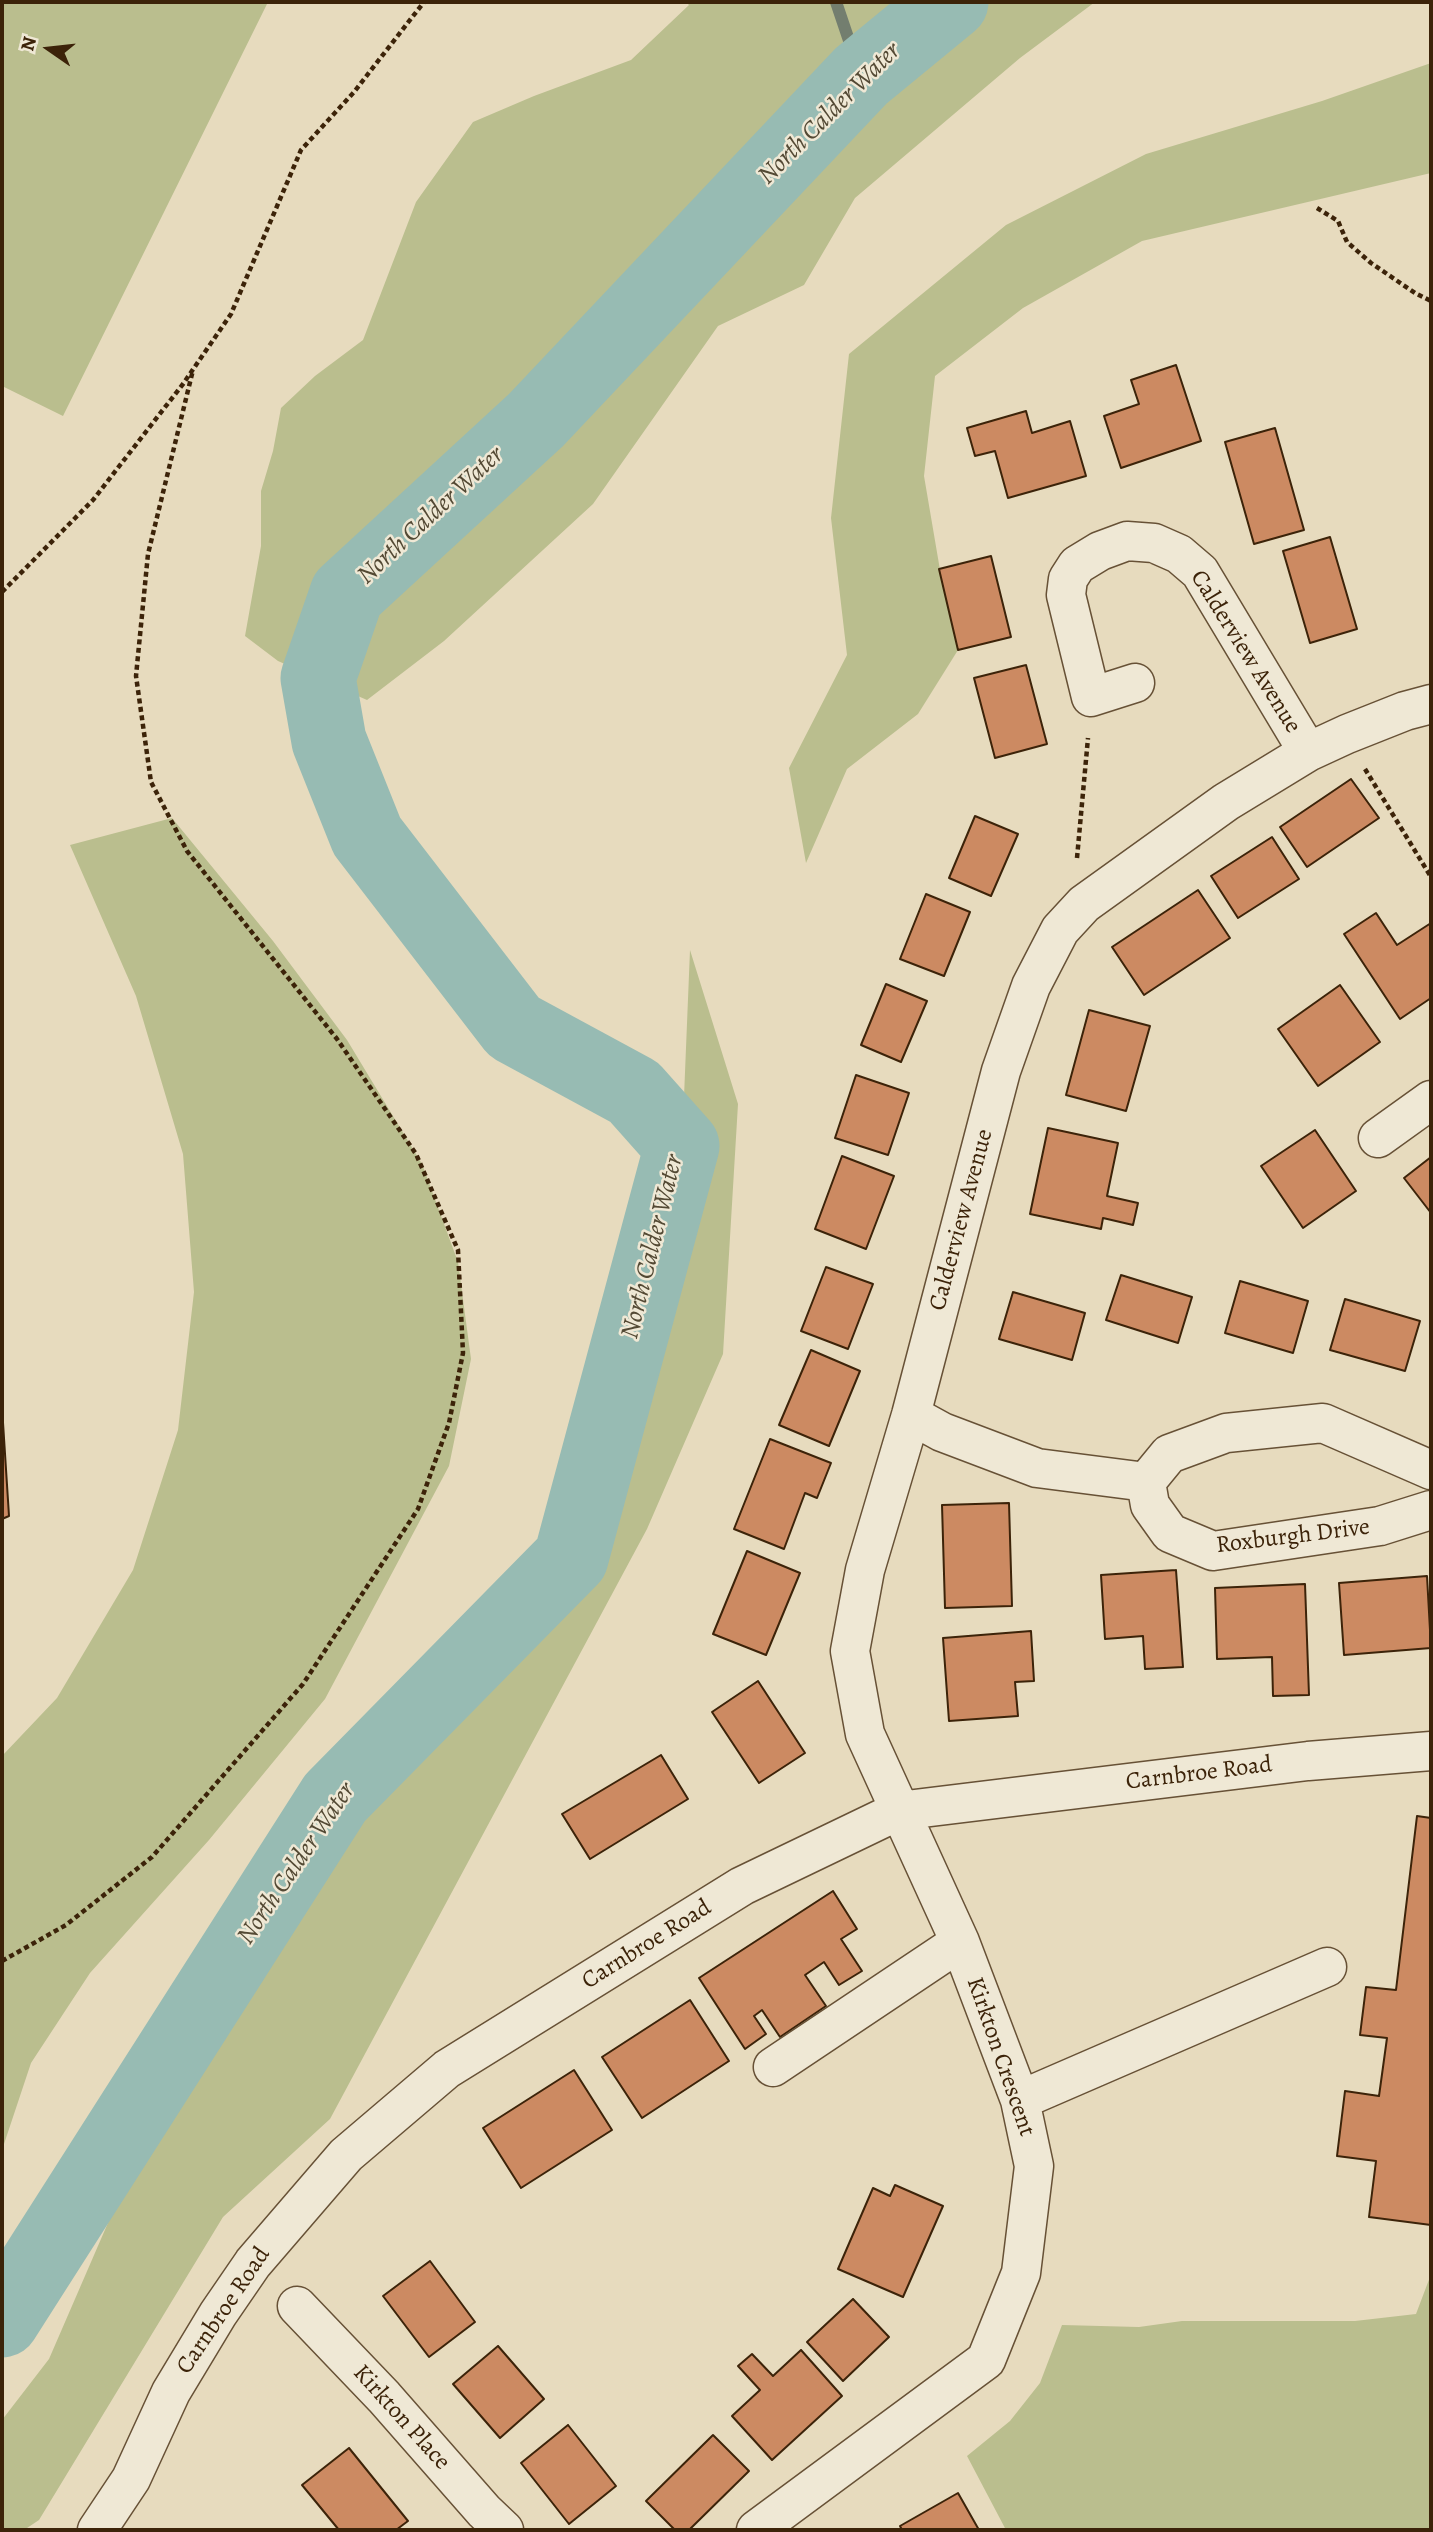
<!DOCTYPE html>
<html>
<head>
<meta charset="utf-8">
<style>
  body { margin:0 }
  #map { position:relative; width:1433px; height:2532px; overflow:hidden; background:#e7dbbe; font-family:Alegreya,serif }
  canvas { display:block }
  .frame { position:absolute; inset:0; border:4px solid #3c2309; pointer-events:none }
  .north { position:absolute; left:14px; top:14px; width:70px; height:70px; -webkit-text-stroke:5px #efe8d5; paint-order:stroke; rotate:284deg; font-size:19px; font-weight:700; line-height:28px; text-align:center; color:#3c2309 }
  .north::after { content:''; display:block; margin:auto; width:24px; height:32px; background:#3c2309; clip-path:polygon(50% 0,100% 100%,50% 72%,0 100%) }
</style>
</head>
<body>
<div id="map">
<canvas width="1433" height="2532"></canvas>
<div class="frame"></div>
<div class="north">N</div>
</div>
<script>
const g = document.querySelector('canvas').getContext('2d');
g.lineJoin = 'round';
function paint(path, color) { g.fillStyle = color; g.fill(path, 'evenodd'); }
const poly = rows => new Path2D(rows.map(r => 'M' + r).join(''));
function trace(path, color, width, dash) { g.strokeStyle = color; g.lineWidth = width; g.lineCap = dash ? 'butt' : 'round'; g.setLineDash(dash || []); g.stroke(path); }
function label(font, color, halo, rows, align = 'center') {
  g.font = font + ' Alegreya,serif'; g.lineWidth = 5; g.setLineDash([]); g.textBaseline = 'middle'; g.strokeStyle = halo; g.fillStyle = color; for (const [text, x, y, turn = 0] of rows) {
    g.save(); g.translate(x, y); g.rotate((+turn || 0) * Math.PI / 180); g.textAlign = isNaN(turn) ? turn : align; if (halo) g.strokeText(text, 0, 0); g.fillText(text, 0, 0); g.restore();
  }
}
paint(poly([
  [2,2,268,2,63,416,2,386],
  [686,2,1095,2,1020,58,855,198,804,285,718,326,593,504,444,641,367,700,278,661,245,636,261,546,261,491,273,451,281,408,315,376,363,340,416,202,473,122,534,96,631,60,689,5],
  [1431,63,1431,173,1142,241,1023,308,935,376,924,476,940,570,958,650,918,714,847,769,806,863,789,768,847,655,831,518,849,354,1006,225,1146,154,1322,101],
  [172,818,273,941,347,1040,422,1164,458,1262,471,1359,449,1466,325,1699,209,1840,90,1973,31,2063,2,2150,2,1756,57,1698,133,1570,178,1430,194,1292,183,1154,136,996,70,845],
  [690,950,738,1104,723,1354,647,1529,330,2119,223,2217,39,2520,24,2530,2,2530,2,2420,49,2359,130,2172,318,1848,539,1623,635,1376,679,1219],
  [1430,2277,1431,2530,1006,2530,967,2456,1010,2421,1040,2383,1062,2325,1139,2327,1182,2321,1355,2321,1416,2314]
]), '#babe8e');
trace(poly([
  [836,2,861,76]
]), '#737e6f', 12);
trace(poly([
  [2,2320,335,1798,571,1558,682,1146,634,1092,514,1027,367,836,329,741,318,678,347,594,536,420,861,76,951,2]
]), '#97bbb3', 75);
const building = poly([
  [1176,365,1201,441,1121,468,1104,416,1139,404,1131,380,1176,365],
  [1026,411,1032,433,1070,421,1086,476,1008,498,995,451,975,456,967,428,1026,411],
  [1275,428,1304,530,1254,544,1225,442,1275,428],
  [1330,537,1357,629,1310,643,1283,551,1330,537],
  [991,556,1011,637,958,650,939,569,991,556],
  [1026,665,1047,744,995,758,974,678,1026,665],
  [1351,779,1379,818,1307,867,1280,827,1351,779],
  [975,816,1018,834,991,896,949,878,975,816],
  [1272,837,1299,879,1238,918,1211,876,1272,837],
  [1198,890,1230,938,1144,995,1112,947,1198,890],
  [926,894,970,912,944,976,900,959,926,894],
  [1376,913,1397,945,1431,923,1431,998,1400,1019,1344,934,1376,913],
  [886,984,927,1001,901,1062,861,1045,886,984],
  [1340,985,1380,1042,1318,1086,1278,1029,1340,985],
  [1089,1010,1150,1026,1126,1111,1066,1095,1089,1010],
  [856,1075,909,1093,888,1155,835,1138,856,1075],
  [1048,1128,1118,1143,1107,1196,1138,1203,1133,1225,1103,1218,1101,1229,1030,1214,1048,1128],
  [1315,1130,1356,1191,1303,1228,1261,1166,1315,1130],
  [842,1156,894,1176,866,1249,815,1229,842,1156],
  [1431,1157,1431,1213,1404,1178,1431,1157],
  [826,1267,873,1284,848,1349,801,1331,826,1267],
  [1121,1275,1192,1297,1178,1343,1106,1320,1121,1275],
  [1240,1281,1308,1301,1293,1353,1225,1333,1240,1281],
  [1013,1292,1085,1313,1072,1360,999,1339,1013,1292],
  [1345,1299,1420,1321,1405,1371,1330,1350,1345,1299],
  [811,1350,860,1371,829,1446,779,1425,811,1350],
  [2,1407,9,1516,2,1519,2,1407],
  [770,1439,831,1463,817,1498,805,1493,784,1549,734,1529,770,1439],
  [1009,1503,1012,1606,945,1608,942,1505,1009,1503],
  [747,1551,800,1573,766,1655,713,1634,747,1551],
  [1176,1570,1183,1667,1145,1669,1143,1636,1105,1639,1101,1575,1176,1570],
  [1427,1576,1431,1648,1344,1655,1339,1583,1427,1576],
  [1305,1584,1309,1695,1273,1696,1272,1657,1217,1659,1215,1588,1305,1584],
  [1031,1631,1034,1681,1015,1682,1018,1716,949,1721,943,1638,1031,1631],
  [758,1681,805,1753,759,1783,712,1712,758,1681],
  [661,1755,688,1799,590,1859,562,1814,661,1755],
  [1417,1816,1431,1818,1431,2225,1369,2217,1376,2161,1337,2156,1345,2091,1379,2096,1387,2038,1360,2035,1366,1987,1396,1990,1417,1816],
  [833,1891,857,1929,841,1939,862,1971,839,1985,824,1962,805,1975,826,2006,780,2037,762,2010,754,2016,766,2034,745,2049,699,1978,833,1891],
  [690,2000,729,2061,642,2118,602,2057,690,2000],
  [574,2070,612,2130,521,2188,483,2128,574,2070],
  [895,2185,943,2206,903,2297,838,2269,873,2188,890,2196,895,2185],
  [430,2261,475,2322,429,2357,383,2296,430,2261],
  [853,2299,889,2337,843,2381,807,2342,853,2299],
  [498,2346,544,2399,500,2438,453,2384,498,2346],
  [801,2350,842,2396,772,2460,732,2416,760,2390,738,2366,752,2354,773,2376,801,2350],
  [568,2425,616,2486,569,2524,521,2463,568,2425],
  [713,2435,749,2471,689,2530,675,2530,646,2501,713,2435],
  [349,2448,408,2521,396,2530,339,2530,302,2485,349,2448],
  [958,2493,979,2530,902,2530,900,2526,958,2493]
]);
paint(building, '#cc8a62');
trace(building, '#3c2309', 2);
const minor = poly([
  [1135,683,1091,697,1066,595,1068,579,1077,565,1100,551,1127,541,1154,543,1179,554,1200,572,1308,752],
  [1378,1138,1431,1100],
  [911,1415,942,1432,1037,1468,1146,1482],
  [1431,1470,1323,1423,1226,1433,1169,1454,1146,1482,1150,1505,1170,1533,1213,1551,1380,1526,1431,1510],
  [773,2067,960,1942],
  [1020,2100,1327,1967],
  [297,2306,384,2397,484,2511,504,2530],
  [97,2530,131,2479,171,2392,218,2314,253,2263,346,2155,447,2069,742,1886,898,1811,1308,1761,1431,1751],
  [756,2530,986,2360,1021,2273,1034,2166,1020,2100,960,1942,865,1734,850,1651,865,1570,911,1415,1001,1071,1031,986,1060,930,1084,904,1226,802,1308,752,1347,734,1405,711,1431,704]
]);
trace(minor, '#675136', 41);
trace(poly([
  [1317,208,1338,221,1347,242,1371,263,1415,293,1431,301],
  [2,592,93,500,183,384,231,314,301,150,354,92,424,2],
  [1365,769,1431,877],
  [1077,858,1088,738],
  [2,1961,66,1925,152,1857,303,1684,418,1509,449,1423,463,1353,458,1250,416,1154,337,1039,187,851,151,782,136,676,148,554,193,370]
]), '#3c2309', 4.5, [5, 3.5]);
trace(minor, '#efe8d5', 38);
label('24px', '#3c2309', '#efe8d5', [
  ["Calderview Avenue",1245,652,58],
  ["Calderview Avenue",962,1220,-75],
  ["Roxburgh Drive",1293,1537,-7],
  ["Carnbroe Road",1199,1774,-7],
  ["Carnbroe Road",647,1945,-32],
  ["Kirkton Crescent",1000,2057,71],
  ["Carnbroe Road",224,2311,-56],
  ["Kirkton Place",401,2418,48]
]);
label('italic 26px', '#534934', '#efe8d5', [
  ["North Calder Water",830,114,-45],
  ["North Calder Water",431,516,-43],
  ["North Calder Water",653,1247,-76],
  ["North Calder Water",297,1864,-56]
]);
</script>
</body>
</html>
